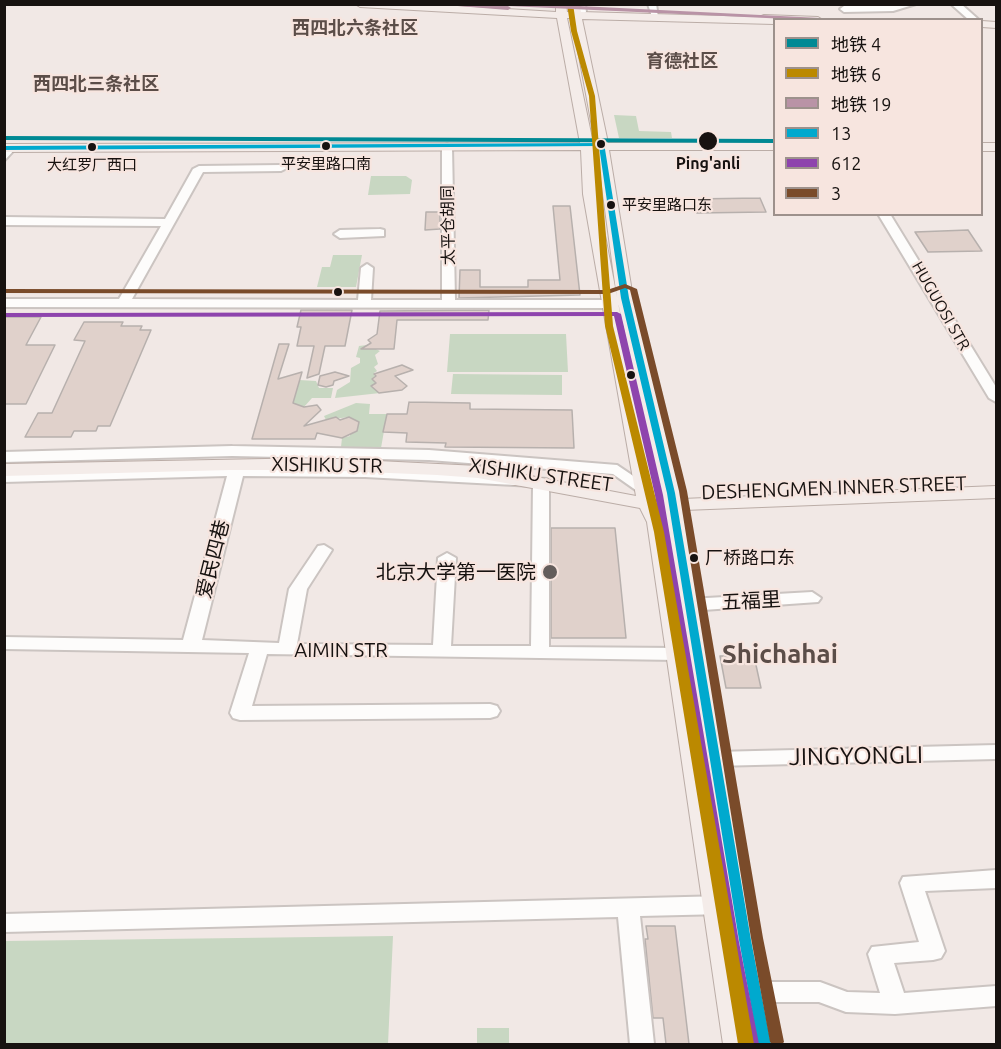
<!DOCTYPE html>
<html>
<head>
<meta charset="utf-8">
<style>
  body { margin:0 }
  #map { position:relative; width:1001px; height:1049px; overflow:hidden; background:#f1e8e5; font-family:Ubuntu,"Noto Sans SC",sans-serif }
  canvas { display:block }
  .frame { position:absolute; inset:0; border:6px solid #171210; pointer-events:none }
  .legend { position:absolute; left:773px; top:18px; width:210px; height:198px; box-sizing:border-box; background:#f7e5df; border:2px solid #9d918c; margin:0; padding:8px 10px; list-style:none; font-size:18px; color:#171210 }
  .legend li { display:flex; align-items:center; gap:12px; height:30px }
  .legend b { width:30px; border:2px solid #9d918c }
</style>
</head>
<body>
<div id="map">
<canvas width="1001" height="1049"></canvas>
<div class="frame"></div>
<ul class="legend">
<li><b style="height:8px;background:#008994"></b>地铁 4</li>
<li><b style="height:8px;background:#bb8900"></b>地铁 6</li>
<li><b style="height:8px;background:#b993a6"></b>地铁 19</li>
<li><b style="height:8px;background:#00a9ce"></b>13</li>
<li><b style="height:8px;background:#8e44ad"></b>612</li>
<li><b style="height:8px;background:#7a4b2a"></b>3</li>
</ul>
</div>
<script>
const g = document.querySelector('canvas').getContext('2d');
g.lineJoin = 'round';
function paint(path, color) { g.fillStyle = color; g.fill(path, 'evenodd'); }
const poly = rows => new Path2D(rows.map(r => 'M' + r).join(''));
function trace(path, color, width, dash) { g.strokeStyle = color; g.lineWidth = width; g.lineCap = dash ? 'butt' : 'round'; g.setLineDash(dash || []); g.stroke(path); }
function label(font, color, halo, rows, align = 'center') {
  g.font = font + ' Ubuntu,"Noto Sans SC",sans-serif'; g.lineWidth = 4.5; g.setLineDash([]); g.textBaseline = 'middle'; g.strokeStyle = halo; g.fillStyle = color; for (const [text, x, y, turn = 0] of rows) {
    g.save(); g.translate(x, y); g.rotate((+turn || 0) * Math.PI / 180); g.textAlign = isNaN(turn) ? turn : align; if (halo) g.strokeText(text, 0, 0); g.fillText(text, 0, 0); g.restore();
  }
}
paint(poly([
  [614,115,636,116,639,131,671,132,672,138,619,138],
  [371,176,406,176,412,180,410,194,368,195],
  [333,255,362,255,356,287,317,287,322,267,330,267],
  [450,334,566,334,568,372,447,372],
  [367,345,380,351,375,355,378,364,374,367,377,371,374,373,376,383,372,386,381,390,380,393,335,398,337,390,350,382,351,368,360,363,360,358,356,357,359,346],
  [453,374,562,375,562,395,451,394],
  [299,380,316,381,319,388,333,388,331,398,312,398,304,407,293,403],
  [356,403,370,404,369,414,387,414,381,448,341,447,342,438,350,436,349,417,326,420,324,416],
  [393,936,388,1044,5,1044,5,941],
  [477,1028,509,1028,509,1043,477,1043]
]), '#c8d7c2');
const building = poly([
  [760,198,766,212,697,213,692,199,760,198],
  [553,206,570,206,580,295,459,298,460,270,480,270,480,287,528,287,528,280,560,280,553,206],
  [426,212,440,212,440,229,425,230,426,212],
  [968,230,982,251,928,252,915,232,968,230],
  [301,310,352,310,345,346,325,346,319,374,307,378,314,346,297,346,301,327,297,327,301,310],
  [489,310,488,320,397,320,394,349,361,349,371,343,368,340,377,334,380,311,489,310],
  [4,317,41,317,26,345,55,345,26,404,4,404,4,317],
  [84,322,123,322,121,326,142,326,140,330,151,330,110,426,98,426,96,431,74,431,71,437,25,437,38,413,52,413,85,341,74,340,84,322],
  [279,344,289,344,278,379,302,372,293,403,304,407,317,405,321,410,304,426,336,417,340,420,349,417,359,422,357,431,342,438,317,433,315,439,252,439,279,344],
  [402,365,413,370,395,376,407,386,402,390,379,393,371,386,376,383,372,379,376,376,374,374,402,365],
  [335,372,349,376,334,381,333,385,326,387,318,385,320,376,335,372],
  [409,402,470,403,470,409,572,410,574,448,445,447,446,443,406,442,407,433,383,432,387,414,407,414,409,402],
  [551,528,615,528,626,638,551,638,551,528],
  [720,656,754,656,761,688,726,688,720,656],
  [646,926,675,926,689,1044,666,1044,663,1018,653,1018,645,939,648,939,646,926]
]);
paint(building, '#e0d1cb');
trace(building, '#b7b0ad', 1.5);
const minor = poly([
  [577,4,585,4,586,12,576,18,572,15,578,11,577,4],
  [648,4,656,4,658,17,652,17,648,4],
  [916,4,893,11,844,12,840,9,844,6,916,4],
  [951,4,961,4,979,20,969,20,951,4],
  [447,144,452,147,455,300,608,300,624,294,631,298,629,301,610,308,4,307,4,299,119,299,161,226,4,225,4,217,165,219,193,169,199,166,281,165,287,168,281,171,203,172,132,299,358,300,361,268,367,264,373,268,371,300,442,300,442,147,447,144],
  [7,146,16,148,4,161,4,150,7,146],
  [878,214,890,214,996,387,996,402,989,398,878,214],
  [380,229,384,230,384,236,340,238,334,234,340,230,380,229],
  [232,446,429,450,617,465,654,490,646,495,640,493,613,474,429,460,232,456,4,462,4,452,232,446],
  [236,466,365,467,547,479,549,482,549,647,677,648,684,650,686,654,684,658,677,660,267,654,252,706,490,704,497,706,500,711,497,716,490,718,240,720,233,718,230,713,249,653,4,649,4,637,183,640,227,476,4,482,4,472,236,466],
  [243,476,365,477,533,486,531,646,451,646,456,558,447,553,438,558,433,645,297,644,307,589,332,550,324,545,318,546,289,589,279,643,202,640,243,476],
  [812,592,821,598,818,602,689,611,680,605,689,599,812,592],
  [996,745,996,759,715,766,708,764,705,759,708,754,715,752,996,745],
  [996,870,996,888,925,891,945,951,941,958,933,960,894,963,904,993,996,986,996,1006,895,1014,846,1012,819,1002,755,1002,747,999,743,992,747,985,755,982,820,982,847,992,880,993,868,954,872,947,919,942,900,883,903,877,996,870],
  [725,896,733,899,736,905,733,911,725,914,640,916,654,1044,630,1044,618,917,4,932,4,914,725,896]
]);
const major = poly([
  [355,4,425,4,556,12,556,4,566,4,567,12,571,12,569,4,579,4,581,12,759,17,764,15,818,17,823,20,774,20,774,24,582,19,608,143,774,142,774,150,609,150,633,298,682,499,996,486,996,498,684,510,779,1044,723,1044,647,522,640,508,478,478,437,475,318,470,230,470,4,476,4,464,318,458,478,466,636,496,583,194,581,150,4,152,4,144,580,143,557,18,360,7,355,4],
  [567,18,572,18,595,143,593,143,567,18],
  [594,150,597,150,617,298,662,499,656,499,597,194,594,150],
  [660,510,664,510,666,521,660,510],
  [982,21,996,22,996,28,982,27,982,21],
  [982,143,996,143,996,151,982,151,982,143]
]);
trace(minor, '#cbc4c1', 4);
trace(major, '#bbada7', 2);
paint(minor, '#fdfcfb');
paint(major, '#f4ece9');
paint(poly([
  [604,143,629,298,675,493,751,940,771,1044,758,1044,739,940,667,493,621,298,599,146,4,150,4,146,604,143]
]), '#00a9ce');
paint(poly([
  [617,312,621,314,663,495,739,942,759,1044,746,1044,727,942,655,495,614,316,4,317,4,313,617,312]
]), '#8e44ad');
paint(poly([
  [625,284,637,289,687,491,763,938,784,1042,782,1044,772,1044,770,1042,751,938,679,491,630,290,625,288,608,294,4,293,4,289,607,290,625,284]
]), '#7a4b2a');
paint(poly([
  [4,136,774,139,774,143,4,140,4,136]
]), '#008994');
paint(poly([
  [567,4,573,4,577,31,595,96,613,326,664,532,754,1044,738,1044,654,532,605,326,589,96,571,31,567,4]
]), '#bb8900');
paint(poly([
  [433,4,539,4,861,20,809,20,508,6,511,8,508,10,433,4]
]), '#b993a6');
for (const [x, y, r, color] of [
  [708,141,10,"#171210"],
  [601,144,5,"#171210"],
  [326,146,5,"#171210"],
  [92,147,5,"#171210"],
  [611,205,5,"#171210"],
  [338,292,5,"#171210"],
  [631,375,5,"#171210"],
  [694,558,5,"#171210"],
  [550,572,8,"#635d5b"]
]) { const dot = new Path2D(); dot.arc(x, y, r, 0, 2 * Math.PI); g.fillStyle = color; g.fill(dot); trace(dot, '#f7e5df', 2); }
label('15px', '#171210', '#f7e5df', [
  ["平安里路口南",326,164],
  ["大红罗厂西口",92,165],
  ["平安里路口东",622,205,"left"]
]);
label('bold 16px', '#171210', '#f7e5df', [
  ["Ping'anli",708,164]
]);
label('16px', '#171210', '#f7e5df', [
  ["太平仓胡同",448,225,-91],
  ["HUGUOSI STR",941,306,60]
]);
label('bold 18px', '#5b4d48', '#f7e5df', [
  ["西四北六条社区",355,28],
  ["育德社区",682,61],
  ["西四北三条社区",96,84]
]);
label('18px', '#171210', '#f7e5df', [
  ["厂桥路口东",705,558]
], 'left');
label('20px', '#171210', '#f7e5df', [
  ["XISHIKU STR",327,465,1],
  ["XISHIKU STREET",541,475,8],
  ["DESHENGMEN INNER STREET",834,488,-2],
  ["爱民四巷",213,559,-76],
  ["五福里",751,601,-3],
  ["AIMIN STR",341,650]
]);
label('20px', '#171210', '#f7e5df', [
  ["北京大学第一医院",536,572]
], 'right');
label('24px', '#171210', '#f7e5df', [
  ["JINGYONGLI",856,756,-1]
]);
label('bold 26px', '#5b4d48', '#f7e5df', [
  ["Shichahai",780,654]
]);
</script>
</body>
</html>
